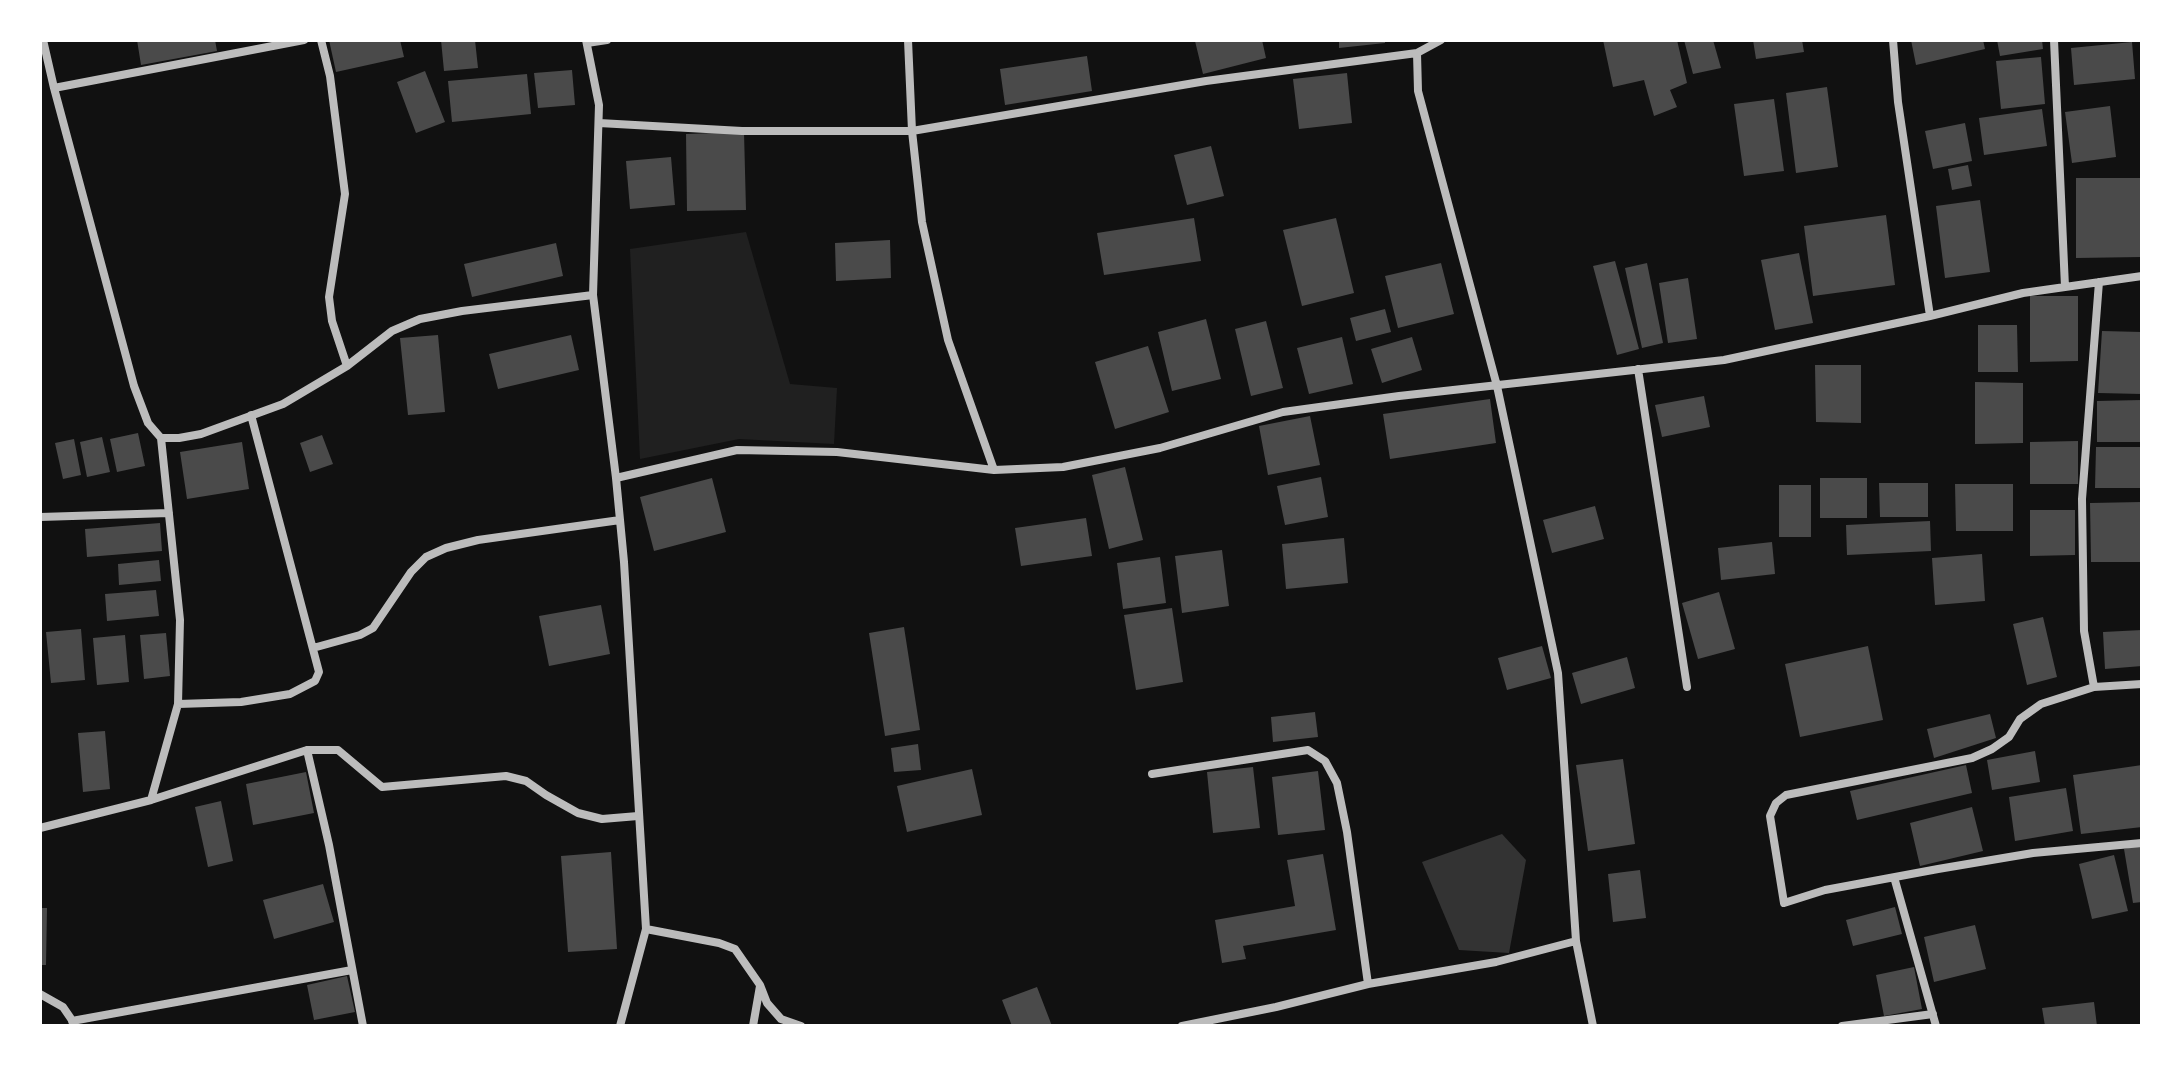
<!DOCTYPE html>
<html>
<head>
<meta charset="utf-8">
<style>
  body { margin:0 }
  #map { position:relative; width:2182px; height:1066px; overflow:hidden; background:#111; font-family:Jost,sans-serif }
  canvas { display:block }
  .frame { position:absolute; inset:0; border:42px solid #fff; pointer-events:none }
</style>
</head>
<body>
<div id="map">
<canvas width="2182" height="1066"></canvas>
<div class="frame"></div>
</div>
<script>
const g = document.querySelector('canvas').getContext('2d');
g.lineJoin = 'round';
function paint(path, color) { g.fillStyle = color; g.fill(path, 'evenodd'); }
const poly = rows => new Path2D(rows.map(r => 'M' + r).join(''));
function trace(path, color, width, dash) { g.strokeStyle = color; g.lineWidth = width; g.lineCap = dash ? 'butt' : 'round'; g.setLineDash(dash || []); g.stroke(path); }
paint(poly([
  [746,232,790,384,837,388,834,444,739,439,640,459,630,249]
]), '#202020');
paint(poly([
  [1502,834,1526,860,1509,953,1459,950,1422,862]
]), '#333');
paint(poly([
  [137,40,215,40,217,51,141,65],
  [329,40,400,40,404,57,336,72],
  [441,40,475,40,478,68,444,71],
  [1201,40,1262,40,1266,58,1203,74,1195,41],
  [1339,40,1385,40,1385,43,1339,48],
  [1603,40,1677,40,1687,83,1670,90,1677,107,1654,116,1644,80,1613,87],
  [1684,40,1713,40,1721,68,1693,74],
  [1753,40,1802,40,1804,52,1756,59],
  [1911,40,1983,40,1985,49,1916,65],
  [1997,40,2042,40,2043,49,2000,56],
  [2132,42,2135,79,2074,85,2071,48],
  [1087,56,1092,91,1005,105,1000,69],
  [2041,57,2045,104,2001,109,1996,61],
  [572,70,575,105,538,108,534,73],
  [425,71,445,122,416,133,397,82],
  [1347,73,1352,123,1299,129,1293,79],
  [527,74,531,114,452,122,448,81],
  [1827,87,1838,167,1796,173,1786,93],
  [1774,99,1784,171,1744,176,1734,104],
  [2110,106,2116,157,2072,163,2065,112],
  [2042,109,2047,146,1984,155,1979,118],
  [1965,123,1972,161,1933,169,1925,131],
  [744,132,746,210,687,211,686,134],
  [1211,146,1224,196,1187,205,1174,155],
  [671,157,675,205,630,209,626,161],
  [1968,165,1972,186,1952,190,1948,169],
  [2076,178,2142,178,2142,257,2076,258],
  [1980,200,1990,272,1945,278,1936,206],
  [1886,215,1895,285,1813,296,1804,226],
  [1194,218,1201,261,1104,275,1097,233],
  [1336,218,1354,293,1302,306,1283,230],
  [890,240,891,278,836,281,835,243],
  [556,243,563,276,472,297,464,264],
  [1799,253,1813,323,1775,330,1761,260],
  [1615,261,1639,349,1617,355,1593,266],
  [1441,263,1454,314,1398,328,1385,276],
  [1647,263,1663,343,1642,348,1625,268],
  [1688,278,1697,339,1668,343,1659,283],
  [2030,296,2078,296,2078,361,2030,362],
  [1385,309,1391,332,1356,341,1350,318],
  [1206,319,1221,379,1172,391,1158,332],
  [1266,321,1283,388,1251,396,1235,329],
  [1978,325,2017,325,2018,372,1978,372],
  [2102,331,2142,332,2142,394,2098,393],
  [438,335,445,412,408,415,400,338],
  [571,335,579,370,498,389,489,354],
  [1342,337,1353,384,1309,394,1297,348],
  [1412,337,1422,370,1382,383,1371,349],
  [1148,346,1169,412,1115,429,1095,362],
  [1815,365,1861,365,1861,423,1816,422],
  [1975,382,2023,383,2023,443,1975,444],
  [1704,396,1710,427,1662,437,1655,405],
  [1490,399,1496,443,1390,459,1383,414],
  [2142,400,2142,442,2097,442,2097,401],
  [1310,416,1320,465,1268,475,1259,426],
  [138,433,145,466,117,472,110,439],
  [322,435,333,464,310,472,300,443],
  [102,437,110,472,87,477,80,442],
  [74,439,81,475,63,479,55,443],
  [2078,441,2078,484,2030,484,2030,442],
  [242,442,249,489,187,499,180,452],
  [2096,447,2142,447,2142,488,2095,488],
  [1125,467,1143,540,1109,549,1092,475],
  [1321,477,1328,517,1285,525,1277,486],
  [712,478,726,532,654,551,640,497],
  [1820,478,1867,478,1867,518,1820,518],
  [1879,483,1928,483,1928,517,1880,517],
  [1955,484,2013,484,2013,531,1956,531],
  [1779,485,1811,485,1811,537,1779,537],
  [2142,502,2142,562,2091,562,2090,503],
  [1595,506,1604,539,1552,553,1543,520],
  [2030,510,2075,510,2075,555,2030,556],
  [1086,518,1092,556,1021,566,1015,528],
  [1930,521,1931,551,1847,555,1846,525],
  [160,523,162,551,87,557,85,529],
  [1344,538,1348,583,1286,589,1282,544],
  [1772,542,1775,574,1721,580,1718,548],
  [1222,550,1229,606,1182,613,1175,556],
  [1982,554,1985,601,1935,605,1932,558],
  [1160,557,1166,603,1123,609,1117,563],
  [159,560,161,581,119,585,118,564],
  [156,590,159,616,107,621,105,594],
  [1719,592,1735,649,1698,659,1682,603],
  [601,605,610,654,549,666,539,616],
  [1172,608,1183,682,1136,690,1124,615],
  [2043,617,2057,677,2027,685,2013,624],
  [904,627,920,730,885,736,869,633],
  [81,629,85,680,51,683,46,632],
  [2142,630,2142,666,2105,669,2103,632],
  [166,633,170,676,144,679,140,635],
  [125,635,129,682,97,685,93,638],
  [1542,646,1551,678,1507,690,1498,658],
  [1868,646,1883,720,1800,737,1785,664],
  [1627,657,1635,688,1581,704,1572,673],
  [1315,712,1318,737,1273,742,1271,717],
  [1990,714,1996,738,1934,758,1927,729],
  [105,731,110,789,83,792,78,733],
  [918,744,921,770,894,772,891,748],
  [2035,751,2040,782,1992,790,1987,760],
  [1623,759,1635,844,1588,851,1576,765],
  [1966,765,1972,793,1857,820,1850,791],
  [2142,765,2142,827,2081,834,2073,775],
  [1253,767,1260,828,1213,833,1207,772],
  [972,769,982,815,907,832,897,786],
  [1318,771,1325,830,1278,835,1272,777],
  [306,772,314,813,253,825,246,784],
  [2066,788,2073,831,2015,841,2009,797],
  [221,801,233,861,208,867,195,807],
  [1972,807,1983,851,1920,866,1910,823],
  [2142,845,2142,902,2133,903,2124,849],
  [611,852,617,949,568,952,561,856],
  [1323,854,1336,930,1243,946,1246,959,1222,963,1215,920,1295,906,1287,860],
  [2114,855,2128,911,2092,919,2079,864],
  [1640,870,1646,918,1613,922,1608,874],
  [323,884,334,922,274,939,263,900],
  [1895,907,1902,934,1853,946,1846,920],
  [40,908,47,908,46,965,40,965],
  [1975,925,1986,969,1934,982,1924,937],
  [1914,967,1922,1009,1884,1016,1876,975],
  [347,976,355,1012,314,1020,307,985],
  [1037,987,1052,1026,1012,1026,1002,1000],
  [2094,1002,2097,1026,2045,1026,2042,1008]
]), '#4a4a4a');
trace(poly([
  [43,40,54,88,134,386,148,423,161,438,179,438,201,434,283,404,347,366,392,331,420,319,462,311,593,295],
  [321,40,330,76,345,194,329,297,332,321,347,366],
  [586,40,599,105,593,295,616,478,624,562,646,929,620,1026],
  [908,40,912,131,922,222,948,340,994,470],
  [1893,40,1898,102,1930,316],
  [2054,40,2065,287],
  [587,43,607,40],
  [1417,53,1418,91,1497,386,1558,673,1576,941,1593,1026],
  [54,88,304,40],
  [599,123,742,131,912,131,1206,81,1417,53,1441,40],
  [1638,369,1687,687],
  [616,478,737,450,837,452,994,470,1063,467,1160,448,1283,412,1399,396,1724,360,1930,316,2023,293,2142,276],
  [40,517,169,513],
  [313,648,360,635,373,628,411,572,426,557,446,548,478,540,620,520],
  [2142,684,2094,687,2041,704,2020,719,2009,737,1992,749,1972,758,1786,795,1776,803,1770,816,1784,903,1825,890,1938,869,2033,853,2142,843],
  [2094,687,2084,631,2082,499,2099,282],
  [178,704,241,702,290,694,315,681,319,672,251,415],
  [307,750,329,845,363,1026],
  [1152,774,1308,750,1325,761,1337,783,1347,832,1368,984],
  [151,800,178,704,180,620,161,438],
  [40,828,151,800,307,750,338,750,382,787,506,776,526,781,546,795,578,813,602,819,638,816],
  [1894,877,1936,1026],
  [646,929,719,943,735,949,760,985,767,1003,781,1019,801,1026],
  [40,994,63,1007,76,1026],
  [72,1021,352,970],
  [753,1026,760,986],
  [1182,1026,1276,1007,1368,984,1496,962,1576,941],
  [1842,1026,1933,1014]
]), '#bcbcbc', 8);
</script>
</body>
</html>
